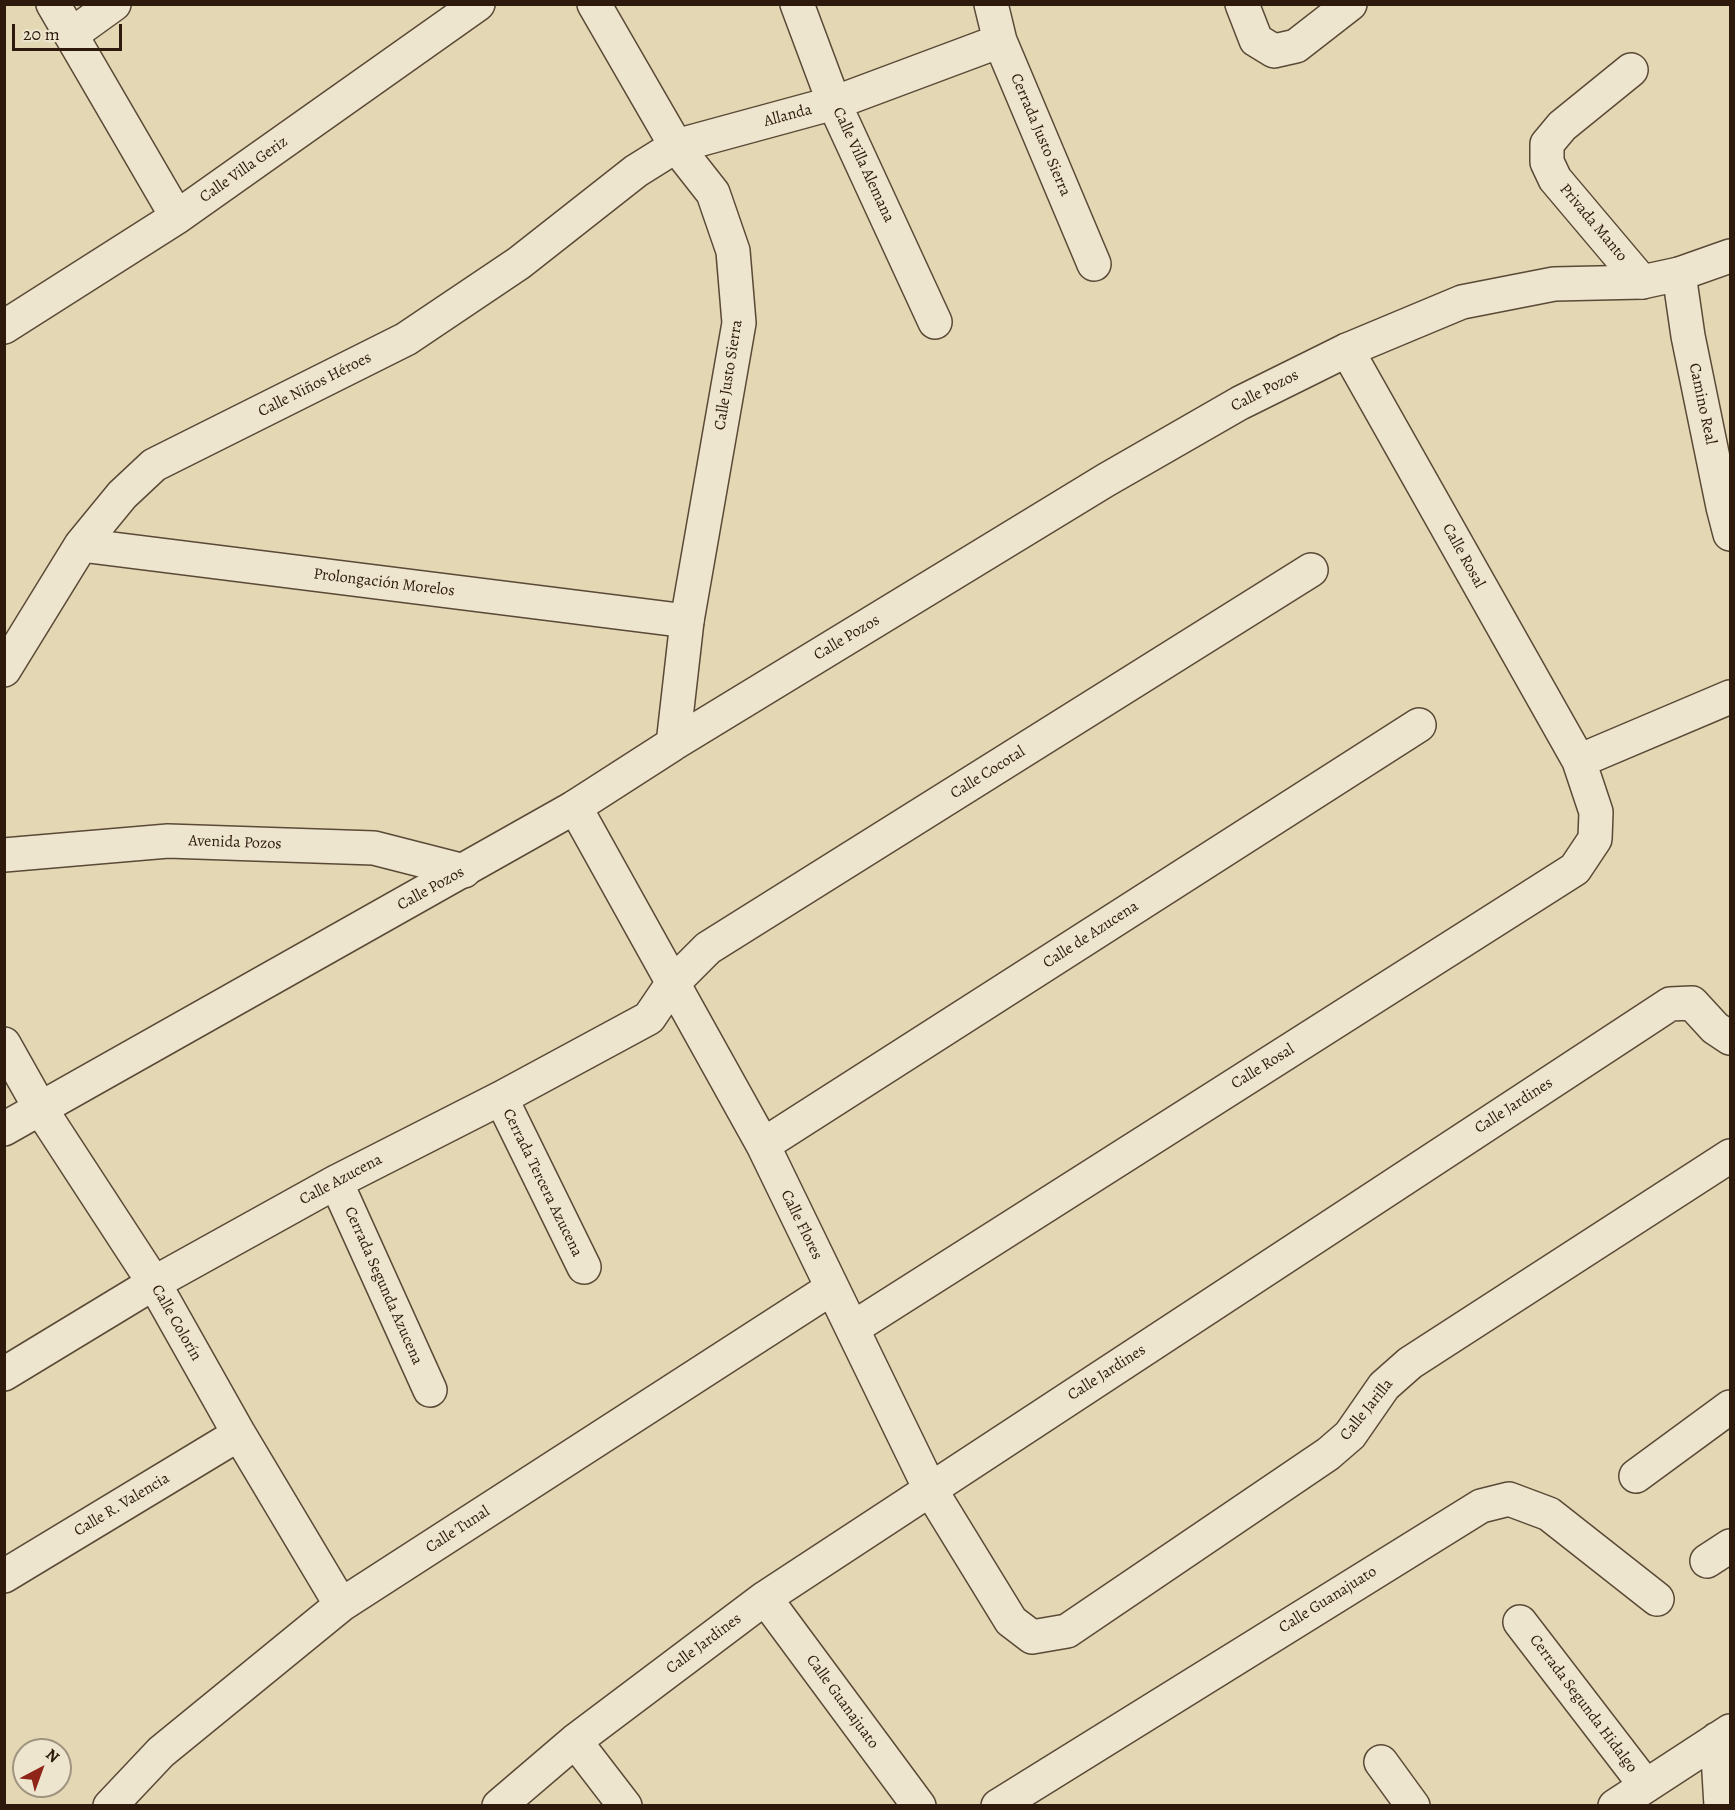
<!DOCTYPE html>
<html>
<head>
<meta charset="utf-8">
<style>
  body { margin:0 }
  #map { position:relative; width:1735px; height:1810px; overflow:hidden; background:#e3d7b4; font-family:Alegreya,serif }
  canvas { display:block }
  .frame { position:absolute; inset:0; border:6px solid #2d1a0c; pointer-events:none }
  .north { position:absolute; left:12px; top:1738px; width:60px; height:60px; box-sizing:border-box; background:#ede5ce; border:2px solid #a09480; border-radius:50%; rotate:41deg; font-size:16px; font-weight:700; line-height:24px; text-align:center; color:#2d1a0c }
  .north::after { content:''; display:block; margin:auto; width:21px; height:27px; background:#8f2418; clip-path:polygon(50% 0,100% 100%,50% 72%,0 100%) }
  .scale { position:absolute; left:12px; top:24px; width:110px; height:27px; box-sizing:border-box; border:3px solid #2d1a0c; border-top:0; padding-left:8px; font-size:18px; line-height:21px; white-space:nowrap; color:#2d1a0c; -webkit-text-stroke:4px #ede5ce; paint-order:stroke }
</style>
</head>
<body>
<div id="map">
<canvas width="1735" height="1810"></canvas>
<div class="frame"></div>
<div class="north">N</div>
<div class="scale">20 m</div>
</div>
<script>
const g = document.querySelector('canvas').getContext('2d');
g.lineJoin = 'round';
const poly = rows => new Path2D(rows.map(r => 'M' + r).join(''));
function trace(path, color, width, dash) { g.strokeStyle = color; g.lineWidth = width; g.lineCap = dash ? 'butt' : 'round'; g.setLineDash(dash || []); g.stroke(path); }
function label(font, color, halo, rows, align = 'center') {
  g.font = font + ' Alegreya,serif'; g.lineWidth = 4.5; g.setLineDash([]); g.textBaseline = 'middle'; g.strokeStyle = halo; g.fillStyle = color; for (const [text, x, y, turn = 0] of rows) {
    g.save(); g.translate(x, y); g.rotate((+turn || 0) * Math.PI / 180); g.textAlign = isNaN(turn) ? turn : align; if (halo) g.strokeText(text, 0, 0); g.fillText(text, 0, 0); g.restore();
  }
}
const minor = poly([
  [53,4,177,217],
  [797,4,834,103,935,322],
  [991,4,1000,41,1094,264],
  [1242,4,1256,40,1274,51,1296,46,1350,4],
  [71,35,114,4],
  [1631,70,1562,126,1547,144,1547,162,1555,179,1642,282],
  [1679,274,1688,336,1723,507,1730,534],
  [4,327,177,217,478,4],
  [81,545,687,621],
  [4,670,81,545,122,495,154,465,406,339,519,263,636,171,676,146,834,103,1000,41],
  [1579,761,1730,697],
  [575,807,763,1145,930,1489,1011,1621,1032,1637,1067,1631,1328,1454,1350,1435,1384,1386,1410,1363,1730,1156],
  [4,855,168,841,374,848,464,871],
  [4,1044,40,1108,154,1283,239,1434,341,1605],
  [501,1098,584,1267],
  [763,1145,1419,725],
  [336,1182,430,1390],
  [853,1328,1575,869,1595,839,1596,812,1579,761,1347,350],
  [4,1374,154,1283,336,1182,501,1098,649,1018,672,984,708,948,1311,570],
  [1636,1476,1730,1407],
  [1707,1561,1730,1546],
  [4,1576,239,1434],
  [765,1598,919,1806],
  [1520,1622,1646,1786],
  [1717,1739,1721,1806],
  [575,1741,625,1806],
  [1381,1762,1413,1806],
  [110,1806,161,1752,341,1605,832,1288],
  [499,1806,575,1741,765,1598,1670,1004,1692,1003,1715,1028,1730,1038],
  [998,1806,1481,1506,1509,1499,1549,1514,1657,1599],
  [1615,1806,1730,1731]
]);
const tertiary = poly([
  [594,4,676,146,713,193,733,251,739,323,687,621,673,744],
  [4,1129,575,807,673,744,1106,480,1240,403,1347,350,1462,302,1554,284,1642,282,1679,274,1730,256]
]);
trace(minor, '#5a4936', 36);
trace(tertiary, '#5a4936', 36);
trace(minor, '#ede5ce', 33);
trace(tertiary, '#ede5ce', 33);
label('16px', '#2d1a0c', '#ede5ce', [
  ["Allanda",788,116,-15],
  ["Cerrada Justo Sierra",1040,135,67],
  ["Calle Villa Alemana",863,165,65],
  ["Calle Villa Geriz",244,170,-35],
  ["Privada Manto",1593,223,50],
  ["Calle Justo Sierra",729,375,-81],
  ["Calle Niños Héroes",315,385,-27],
  ["Calle Pozos",1265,391,-27],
  ["Camino Real",1702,404,78],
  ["Calle Rosal",1463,556,61],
  ["Prolongación Morelos",384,583,7],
  ["Calle Pozos",847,638,-31],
  ["Calle Cocotal",988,773,-32],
  ["Avenida Pozos",235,843,2],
  ["Calle Pozos",431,889,-29],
  ["Calle de Azucena",1091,935,-33],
  ["Calle Rosal",1263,1067,-32],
  ["Calle Jardines",1514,1106,-33],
  ["Calle Azucena",341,1180,-28],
  ["Cerrada Tercera Azucena",542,1183,64],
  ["Calle Flores",801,1225,64],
  ["Cerrada Segunda Azucena",383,1286,66],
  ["Calle Colorín",176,1323,60],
  ["Calle Jardines",1107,1373,-33],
  ["Calle Jarilla",1367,1410,-51],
  ["Calle R. Valencia",122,1505,-31],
  ["Calle Tunal",458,1530,-33],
  ["Calle Guanajuato",1328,1600,-32],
  ["Calle Jardines",704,1644,-37],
  ["Calle Guanajuato",842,1702,54],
  ["Cerrada Segunda Hidalgo",1583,1704,53]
]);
</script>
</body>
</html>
